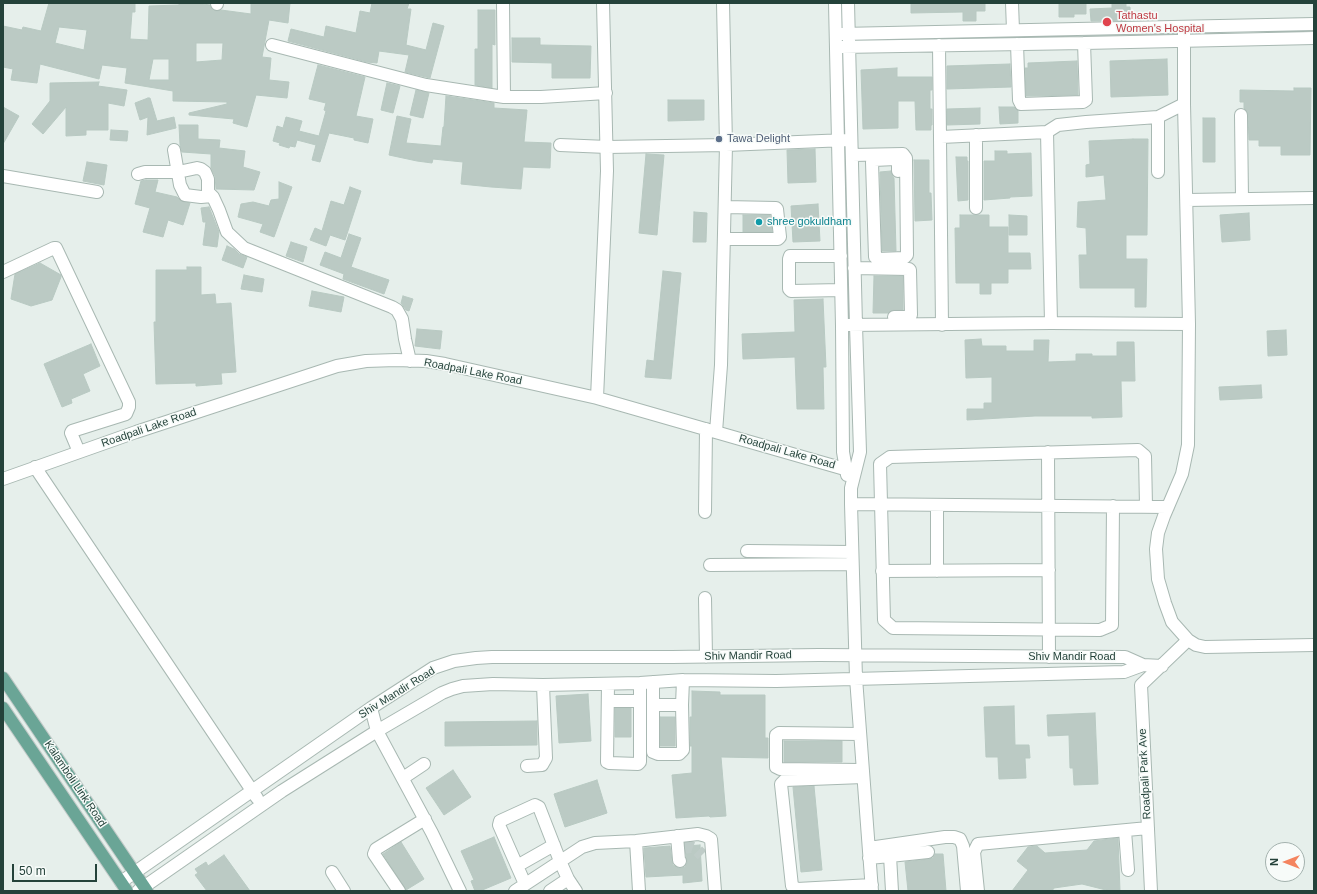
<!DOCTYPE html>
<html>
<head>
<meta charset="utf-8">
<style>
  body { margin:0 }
  #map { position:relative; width:1317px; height:894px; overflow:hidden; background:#e6efeb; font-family:Arial,sans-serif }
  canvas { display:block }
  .frame { position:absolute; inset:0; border:4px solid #24423a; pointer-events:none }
  .north { position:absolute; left:1265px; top:842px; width:40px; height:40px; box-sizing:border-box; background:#f7fbf9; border:1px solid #a3b1ad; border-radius:50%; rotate:270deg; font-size:11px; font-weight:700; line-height:16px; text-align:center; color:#24423a }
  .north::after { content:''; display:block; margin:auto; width:14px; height:18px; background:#f4845f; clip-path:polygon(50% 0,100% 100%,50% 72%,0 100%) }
  .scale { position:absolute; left:12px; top:864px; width:85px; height:18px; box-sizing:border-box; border:2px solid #24423a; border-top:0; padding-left:5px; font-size:12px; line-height:14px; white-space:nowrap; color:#24423a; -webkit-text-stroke:3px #f7fbf9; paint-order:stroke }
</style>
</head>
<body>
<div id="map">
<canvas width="1317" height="894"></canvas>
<div class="frame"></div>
<div class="north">N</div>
<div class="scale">50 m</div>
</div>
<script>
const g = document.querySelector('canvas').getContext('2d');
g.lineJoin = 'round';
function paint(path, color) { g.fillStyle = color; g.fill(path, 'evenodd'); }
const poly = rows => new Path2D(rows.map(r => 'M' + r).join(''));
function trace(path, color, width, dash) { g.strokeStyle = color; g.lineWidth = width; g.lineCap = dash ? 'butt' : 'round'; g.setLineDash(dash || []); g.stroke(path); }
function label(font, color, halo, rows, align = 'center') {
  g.font = font + ' Arial,sans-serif'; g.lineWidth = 3; g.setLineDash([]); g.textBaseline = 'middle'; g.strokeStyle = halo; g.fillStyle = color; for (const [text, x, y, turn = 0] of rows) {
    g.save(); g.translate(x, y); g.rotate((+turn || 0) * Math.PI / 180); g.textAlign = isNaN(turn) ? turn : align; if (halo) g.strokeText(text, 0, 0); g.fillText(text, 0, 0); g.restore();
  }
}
const building = poly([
  [49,3,135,3,135,12,132,12,130,39,148,40,149,6,179,5,179,3,196,3,210,5,213,10,217,11,221,10,251,14,251,3,290,3,288,23,269,20,262,57,271,58,269,80,289,82,287,98,256,95,247,127,233,123,234,119,189,115,189,113,227,104,227,102,173,101,173,91,125,83,127,68,102,65,99,79,40,64,37,83,11,80,13,69,3,67,3,26,22,30,23,27,41,31,49,3],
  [59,27,87,30,84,50,55,43,59,27],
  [196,43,223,43,222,60,196,62,196,43],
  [153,59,169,59,169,80,149,80,153,59],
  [372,3,409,3,407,9,411,9,406,45,426,50,433,23,444,26,430,78,405,72,409,55,379,51,377,63,367,62,288,41,291,29,324,37,326,26,356,33,360,11,370,13,372,3],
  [911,3,985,3,985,11,976,11,976,21,963,21,963,12,911,13,911,3],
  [1059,3,1086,3,1086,14,1074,14,1074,17,1059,17,1059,3],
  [1112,3,1126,3,1126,7,1130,7,1131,20,1091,21,1090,9,1112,8,1112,3],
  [478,10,495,10,495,45,492,44,492,88,475,85,475,49,478,49,478,10],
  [512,38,540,38,540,45,591,46,590,78,552,78,552,63,512,62,512,38],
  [1167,59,1168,95,1111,97,1110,61,1167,59],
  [1077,61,1078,95,1026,96,1025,68,1028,68,1028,63,1077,61],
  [1010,64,1011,87,947,89,947,66,1010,64],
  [318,65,365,77,356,116,373,119,368,143,354,140,354,138,329,133,320,162,312,160,316,145,297,140,295,147,290,146,289,148,279,145,280,143,273,141,277,126,283,128,286,117,302,121,299,131,319,136,326,111,324,110,326,103,309,99,318,65],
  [897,68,897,77,932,77,932,90,930,90,930,109,932,109,932,125,931,125,931,130,916,130,915,101,898,101,898,128,863,129,861,70,897,68],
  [99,82,98,86,127,90,124,106,108,103,108,130,86,130,86,135,66,136,66,107,43,134,32,124,50,101,50,83,99,82],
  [387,83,400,86,393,113,381,110,387,83],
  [1294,88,1311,88,1310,155,1281,155,1281,146,1259,146,1259,140,1249,140,1248,115,1247,111,1244,108,1244,102,1240,102,1240,90,1294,91,1294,88],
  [416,90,429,93,423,118,410,115,416,90],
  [446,96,494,103,494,108,527,110,524,142,551,143,550,168,523,167,521,189,491,187,461,184,463,162,433,159,432,163,417,161,389,155,397,116,411,119,406,143,441,146,443,127,444,127,446,96],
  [148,98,150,98,157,121,174,117,176,128,147,135,148,117,140,120,135,103,148,98],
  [668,100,704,100,704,120,668,121,668,100],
  [3,107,19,116,3,144,3,107],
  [999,107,1014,107,1018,111,1018,123,1000,124,999,107],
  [980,108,980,124,947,125,947,109,980,108],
  [1203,118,1215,118,1215,162,1203,162,1203,118],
  [179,125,198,125,198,139,220,140,219,148,245,151,243,167,260,172,254,190,216,189,215,176,211,168,211,154,182,152,180,145,179,125],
  [111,130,128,131,127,141,110,140,111,130],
  [1133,139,1148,139,1147,235,1126,235,1126,259,1147,259,1146,307,1135,307,1135,288,1080,288,1079,255,1087,255,1086,228,1077,227,1078,202,1106,200,1104,175,1086,177,1086,165,1090,164,1089,141,1133,139],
  [815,149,816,182,788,183,787,150,815,149],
  [995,151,1007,151,1007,154,1031,153,1032,196,1010,197,1010,198,984,200,984,161,995,161,995,151],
  [646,154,664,155,657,235,639,233,646,154],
  [956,157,967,157,967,161,968,161,968,200,958,201,956,157],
  [914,160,929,160,929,193,931,193,932,220,915,221,914,160],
  [87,162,107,165,104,185,83,181,87,162],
  [891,171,892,175,894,178,896,251,882,251,880,172,891,171],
  [146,180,158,180,155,192,177,197,181,201,190,203,183,225,168,220,163,237,143,232,150,208,135,204,141,181,146,180],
  [279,182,292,187,274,237,260,232,263,224,238,217,241,204,253,202,269,206,271,200,279,199,279,182],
  [350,187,361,191,345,240,330,235,326,246,310,240,315,228,322,231,331,201,344,205,350,187],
  [818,204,820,241,793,242,791,206,818,204],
  [209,207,219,232,217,247,203,245,206,222,203,222,201,208,209,207],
  [694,212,707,213,706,242,693,242,694,212],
  [1249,213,1250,240,1222,242,1220,215,1249,213],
  [743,215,770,215,772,232,743,232,743,215],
  [960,215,989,215,989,227,1008,227,1008,253,1030,253,1031,269,1008,269,1008,283,991,283,991,294,980,294,980,283,956,283,955,228,960,228,960,215],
  [1009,215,1027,216,1027,235,1009,235,1009,215],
  [349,234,361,238,351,267,389,280,384,294,343,279,344,274,320,265,325,252,341,258,349,234],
  [291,242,307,247,303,262,286,256,291,242],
  [227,246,234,249,239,254,247,257,243,268,222,260,227,246],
  [40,263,61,275,61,277,52,300,31,306,11,299,15,274,40,263],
  [187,267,201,267,201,295,215,294,216,304,231,303,236,372,221,373,222,384,196,386,196,383,156,384,154,322,156,322,156,270,187,270,187,267],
  [663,271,681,273,671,379,645,377,647,360,654,361,663,271],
  [244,275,264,279,262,292,241,289,244,275],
  [874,276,903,276,903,310,894,310,888,313,873,313,874,276],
  [312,291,344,297,341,312,309,306,312,291],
  [403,296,413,299,409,311,406,310,401,303,403,296],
  [823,299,826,367,823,367,824,409,797,409,795,357,743,359,742,334,795,332,794,300,823,299],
  [417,329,442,331,440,349,415,346,417,329],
  [1286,330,1287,355,1268,356,1267,331,1286,330],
  [981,339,982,346,1006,346,1006,351,1034,351,1034,340,1049,340,1048,362,1076,361,1076,354,1092,354,1092,356,1117,356,1117,342,1134,342,1135,381,1121,381,1122,417,1092,418,1092,416,1035,416,967,420,967,409,984,409,984,403,992,403,992,377,966,378,965,340,981,339],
  [91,344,100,366,83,374,90,391,71,399,72,403,62,407,44,364,91,344],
  [1261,385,1262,398,1220,400,1219,387,1261,385],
  [692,691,720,692,720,695,765,695,765,738,768,738,768,758,721,757,726,816,710,817,709,816,676,818,672,775,692,773,692,746,690,746,690,717,692,717,692,691],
  [588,694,591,741,559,743,556,696,588,694],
  [1014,706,1015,745,1029,745,1030,758,1025,758,1026,778,999,779,998,757,986,757,984,707,1014,706],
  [615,708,631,708,631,737,615,737,615,708],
  [1095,713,1098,784,1074,785,1073,768,1070,768,1069,735,1048,736,1047,715,1095,713],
  [660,717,675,717,675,746,660,746,660,717],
  [537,721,537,745,445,746,445,722,537,721],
  [784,741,842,741,842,762,784,762,784,741],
  [453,770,471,797,444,815,426,788,453,770],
  [597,780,607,813,565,827,554,794,597,780],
  [814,786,822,870,801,872,793,787,814,786],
  [494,837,511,878,480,891,475,891,471,881,474,880,461,851,494,837],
  [1118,838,1120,891,1110,891,1082,884,1054,888,1052,891,1012,891,1028,870,1017,861,1028,847,1037,846,1045,853,1087,850,1094,841,1118,838],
  [401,842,424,879,406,890,383,854,401,842],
  [700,845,702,881,683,883,683,875,646,877,644,848,670,846,672,861,673,865,678,868,682,868,685,867,687,863,685,846,700,845],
  [935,854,943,854,946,891,908,891,905,862,929,859,933,858,935,854],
  [224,855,250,891,207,891,195,875,198,873,195,869,206,862,208,866,224,855]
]);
paint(building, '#bbcac4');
trace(building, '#b8c9c2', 1);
trace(poly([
  [681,848,691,847,696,849,702,855]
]), '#bfccc8', 12, [12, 6]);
const minor = poly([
  [503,3,504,97],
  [835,3,842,326,843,452,847,475],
  [848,3,856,325,860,452,851,488,851,504,856,678,872,891],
  [1012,3,1013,30],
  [217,4,217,3],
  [1184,27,1184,104,1189,324,1188,445,1182,474,1164,516,1158,533,1156,549,1158,579,1165,603,1172,622,1188,640],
  [841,34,1314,24],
  [1017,44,1019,100,1021,104,1083,102,1086,100,1084,43],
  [272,45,426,85,504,97,541,97,606,93],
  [939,45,942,325],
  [841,47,1084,43,1314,38],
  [1241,115,1242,199],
  [1158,117,1158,172],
  [1047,132,1051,323],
  [976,135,976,208],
  [941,137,1047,132,1058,125,1086,122,1158,117,1184,104],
  [560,145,607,147,726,145,846,140],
  [174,150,180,185,185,195,201,197,212,196],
  [852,155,903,154,906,158,907,255,904,258,878,259,875,257,872,162,874,160,895,159,898,160,898,171],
  [138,174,145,172,178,172,197,168,201,169,205,172,208,179,208,192,213,197,219,210,227,232,244,248,392,307,397,310,402,319,405,339,410,361],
  [3,176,97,192],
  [1187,200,1314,198],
  [724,239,778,239,780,237,777,209,776,208,725,207],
  [841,256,790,256,789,259,789,289,791,291,841,290],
  [854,268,909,269,910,270,911,315,909,317,894,317],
  [3,272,54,248,56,248,129,402,129,407,126,414,72,431,71,433,79,452],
  [847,325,1051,323,1189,324],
  [597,398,607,171,603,3],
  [716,432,721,365,726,145,723,3],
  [1048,452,1049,657],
  [35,467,257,798],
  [3,479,136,432,337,366,366,361,396,360,426,361,445,364,597,398,855,472],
  [851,504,1168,507],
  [937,505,937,571],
  [1113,506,1112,625,1100,630,893,628,884,620,880,464,890,457,1138,450,1145,456,1146,506],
  [705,512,706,429],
  [747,551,852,552],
  [710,565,852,564],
  [882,571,1049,570],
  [705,598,706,657],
  [653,682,653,752,658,754,679,754,683,750,682,705,683,680],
  [608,684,607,762,609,763,638,764,640,762,640,683],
  [608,701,640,701],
  [653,705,682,705],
  [371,708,377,731,432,833,460,891],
  [527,766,542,765,546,758,543,685],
  [859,770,780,769,776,767,776,735,779,733,860,734],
  [863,777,785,780,781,784,792,886,797,889,872,885],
  [403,778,424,764],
  [1125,831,1128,870],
  [677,836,679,860,680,861],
  [636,841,639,891],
  [869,848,945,837,954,837,960,839,963,846,967,891],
  [889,849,890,856,928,852],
  [869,858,890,856,892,891],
  [517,866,554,845],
  [332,872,344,891],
  [121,882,371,708,433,668,454,661,476,658,492,657,672,657,819,655,1125,657,1143,665,1162,666],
  [525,884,499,825,500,821,535,805,539,807,560,861,568,879],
  [138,891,282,791,377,731,442,693,452,689,463,686,493,684,543,685,640,683,683,680,776,681,1124,672,1143,665],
  [399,891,374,854,376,849,425,819],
  [515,891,582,847,595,843,636,841,698,834,706,836,711,839,715,891],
  [550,891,568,879,576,891],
  [978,891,974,852,978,844,1148,828],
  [1151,891,1141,685,1188,640,1196,645,1205,647,1314,645]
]);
const major = poly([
  [3,678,147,891],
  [3,708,127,891]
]);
trace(minor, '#a8b8b2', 14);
trace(major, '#c2cac8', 14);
trace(minor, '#fff', 12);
trace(major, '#6aa596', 12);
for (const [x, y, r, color] of [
  [1107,22,5,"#e0444e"],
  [719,139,4,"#5c6f8a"],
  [759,222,4,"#0f9aa8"]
]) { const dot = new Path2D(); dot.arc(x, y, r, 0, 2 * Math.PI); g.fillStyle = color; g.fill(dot); trace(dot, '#f7fbf9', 1.5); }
label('11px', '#be3a42', '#f7fbf9', [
  ["Tathastu",1116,16],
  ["Women's Hospital",1116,29]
], 'left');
label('11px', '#4e5e75', '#f7fbf9', [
  ["Tawa Delight",727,139]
], 'left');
label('11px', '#0d838f', '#f7fbf9', [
  ["shree gokuldham",767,222]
], 'left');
label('11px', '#24423a', '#f7fbf9', [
  ["Roadpali Lake Road",473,372,11],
  ["Roadpali Lake Road",149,428,-19],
  ["Roadpali Lake Road",787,452,16],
  ["Shiv Mandir Road",748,656,-1],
  ["Shiv Mandir Road",1072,657],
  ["Shiv Mandir Road",397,693,-32],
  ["Roadpali Park Ave",1145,774,-93],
  ["Kalamboli Link Road",75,784,56]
]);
</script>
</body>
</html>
